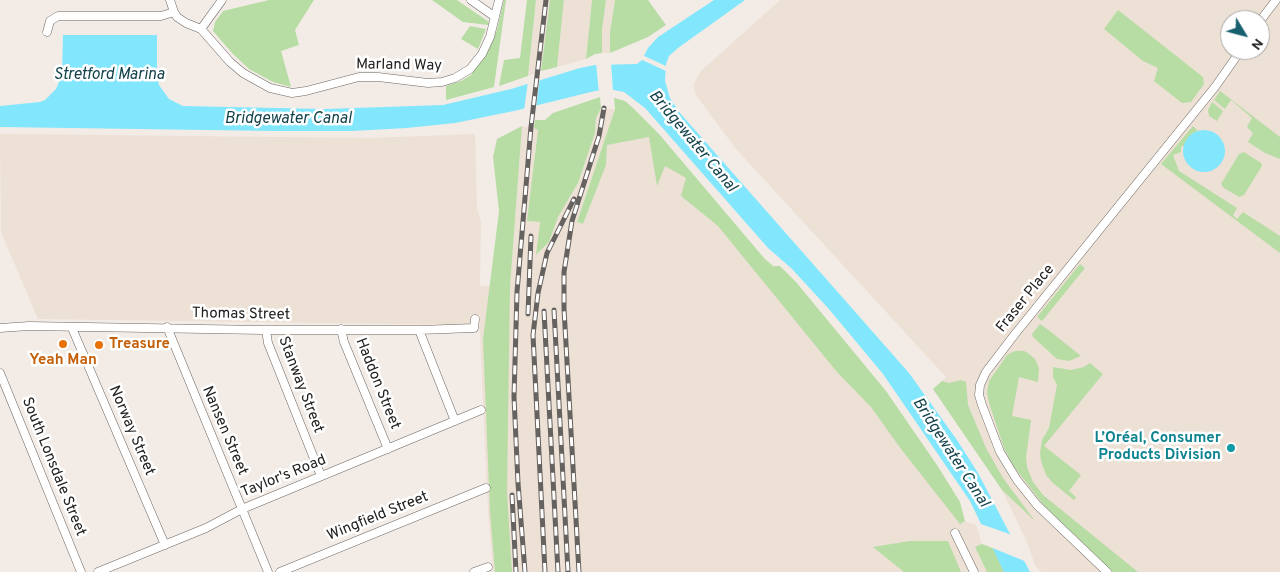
<!DOCTYPE html>
<html>
<head>
<meta charset="utf-8">
<style>
  body { margin:0 }
  #map { position:relative; width:1280px; height:572px; overflow:hidden; background:#f3ece6; font-family:Overpass,sans-serif }
  canvas { display:block }
  .north { position:absolute; left:1220px; top:10px; width:50px; height:50px; box-sizing:border-box; background:#fff; border:1px solid #a7a6a5; border-radius:50%; rotate:127deg; font-size:14px; font-weight:700; line-height:20px; text-align:center; color:#23211f }
  .north::after { content:''; display:block; margin:auto; width:18px; height:22px; background:#186070; clip-path:polygon(50% 0,100% 100%,50% 72%,0 100%) }
</style>
</head>
<body>
<div id="map">
<canvas width="1280" height="572"></canvas>
<div class="north">N</div>
</div>
<script>
const g = document.querySelector('canvas').getContext('2d');
g.lineJoin = 'round';
function paint(path, color) { g.fillStyle = color; g.fill(path, 'evenodd'); }
const poly = rows => new Path2D(rows.map(r => 'M' + r).join(''));
function trace(path, color, width, dash) { g.strokeStyle = color; g.lineWidth = width; g.lineCap = dash ? 'butt' : 'round'; g.setLineDash(dash || []); g.stroke(path); }
function label(font, color, halo, rows, align = 'center') {
  g.font = font + ' Overpass,sans-serif'; g.lineWidth = 5; g.setLineDash([]); g.textBaseline = 'middle'; g.strokeStyle = halo; g.fillStyle = color; for (const [text, x, y, turn = 0] of rows) {
    g.save(); g.translate(x, y); g.rotate((+turn || 0) * Math.PI / 180); g.textAlign = isNaN(turn) ? turn : align; if (halo) g.strokeText(text, 0, 0); g.fillText(text, 0, 0); g.restore();
  }
}
paint(poly([
  [536,0,550,0,541,71,528,76],
  [564,0,592,0,586,59,557,67],
  [606,0,615,0,610,32,610,53,602,53,602,30],
  [780,0,1280,0,1280,572,1041,572,1035,565,1026,540,1002,490,933,389,946,377,736,149,695,94,694,84,700,72],
  [1230,20,1260,20,1260,50,1230,50],
  [601,108,615,109,577,222,583,224,606,165,607,141,659,134,963,522,965,521,976,525,982,544,975,547,987,572,493,572,488,512,479,315,476,321,470,325,38,319,1,232,0,134,370,138,475,134,477,209,481,221,480,286,510,287,522,126,538,129,528,221,540,222,537,254,549,242,558,217,578,183,595,133,596,118]
]), '#ede0d5');
paint(poly([
  [269,0,314,0,295,30,299,45,281,51,291,87,273,82,249,69,232,53,213,31,215,22,223,11],
  [432,0,457,0,489,22,488,25,463,22],
  [504,0,506,0,494,87,446,100,446,86,461,81,471,75,485,56,497,30],
  [527,0,536,0,528,76,499,86,504,60,520,58],
  [550,0,564,0,557,67,541,71],
  [592,0,606,0,602,30,602,53,595,54,586,59],
  [615,0,648,0,666,25,648,37,610,53,610,32],
  [1118,10,1203,77,1204,84,1191,102,1182,103,1154,81,1158,68,1143,61,1104,29],
  [470,26,486,29,478,49,461,39],
  [1220,91,1280,137,1280,159,1265,153,1248,142,1253,133,1247,127,1252,118,1231,100,1225,109,1214,100],
  [600,97,601,108,596,118,595,133,578,183,558,217,549,242,536,255,540,222,527,221,538,130,534,128,535,120,545,120,553,113],
  [614,98,625,101,633,108,659,134,764,258,773,266,780,266,796,282,886,391,937,465,960,502,965,521,960,524,901,449,871,407,837,372,718,226,681,196,686,178,665,166,657,186,649,137,607,145,606,165,583,224,577,222,615,109],
  [1212,102,1223,111,1217,121,1209,116,1208,110],
  [522,126,510,287,507,492,512,572,495,572,490,512,483,339,499,211,493,157,497,139],
  [1193,126,1198,131,1193,133,1184,146,1181,146,1181,152,1173,155,1179,171,1237,208,1233,215,1237,219,1243,212,1280,236,1280,253,1161,164],
  [1244,152,1261,163,1262,166,1244,195,1239,197,1224,188,1221,184,1239,154],
  [1080,264,1085,268,1042,321,1037,317],
  [1040,324,1051,332,1081,356,1069,361,1057,359,1033,337,1032,334],
  [1015,351,1024,351,1028,353,1035,359,1039,368,1038,382,1019,377,1012,416,1031,420,1026,458,1027,467,1033,482,1043,495,1138,572,1113,572,1045,507,1012,464,1004,448,989,403,987,392,989,381,1007,355],
  [1090,363,1103,374,1044,446,1081,475,1069,491,1076,497,1074,500,1053,483,1046,475,1041,461,1040,453,1042,440,1049,428,1057,385,1053,377,1053,367,1071,370,1084,367],
  [961,380,966,382,968,405,986,448,1003,478,1035,521,1002,490,933,389,942,381,949,383],
  [910,541,948,541,961,572,904,572,873,547],
  [982,544,993,548,1004,572,987,572,975,547]
]), '#b7dda5');
paint(poly([
  [714,0,745,0,678,48,669,56,666,64,665,81,670,98,680,113,909,373,957,440,978,473,1030,572,1004,572,970,501,883,374,828,308,791,268,768,248,645,108,624,92,608,89,595,91,514,111,455,123,407,128,352,131,275,131,0,127,0,106,40,102,45,100,56,89,62,75,63,35,157,35,157,77,159,85,169,99,183,106,325,109,443,105,511,89,580,68,595,65,637,64,642,60,648,48,658,37],
  '1183 151a21 21 0 1 1 42 0a21 21 0 1 1-42 0Z'
]), '#82e7fc');
paint(poly([
  [642,55,668,67,666,71,640,59],
  [611,62,613,92,599,93,596,63],
  [540,77,536,108,524,111,528,81],
  [978,523,1015,536,1027,562,990,547]
]), '#f3ece6');
const minor = poly([
  [170,0,174,12,177,17,186,23,201,29,230,62,243,73,270,88,292,93,306,91,359,77,378,77,428,83,442,82,455,78,470,69,482,54,490,37,499,0],
  [471,0,495,17],
  [1260,21,1276,0],
  [201,29,222,0],
  [47,32,50,21,58,16,161,16,174,12],
  [167,327,268,572],
  [0,328,29,326,262,330,419,330,474,328,475,319],
  [72,328,165,545],
  [341,329,344,342,388,449],
  [266,330,268,343,321,476],
  [419,330,455,421],
  [0,373,81,572],
  [955,533,974,572],
  [98,572,206,528,242,509,481,410],
  [280,572,486,488],
  [474,572,488,567],
  [1107,572,1037,505,1017,480,1000,452,982,405,979,395,980,385,986,372,1015,334,1215,87,1241,50]
]);
trace(minor, '#6c6662', 9);
trace(minor, '#fff', 8);
const rail = poly([
  [554,310,568,572],
  [544,311,558,572],
  [528,314,531,236],
  [512,495,516,572],
  [525,572,518,483,514,397,517,292,531,127,546,0],
  [545,572,533,335,538,293,547,253,574,199],
  [579,572,564,309,564,272,572,221,599,136,604,108]
]);
trace(rail, '#66625f', 5);
trace(rail, '#fff', 3, [9]);
for (const [x, y, r, color] of [
  [63,344,5,"#e8710a"],
  [99,345,5,"#e8710a"],
  [1231,448,5,"#0f9aa8"]
]) { const dot = new Path2D(); dot.arc(x, y, r, 0, 2 * Math.PI); g.fillStyle = color; g.fill(dot); trace(dot, '#fff', 2); }
label('15px', '#23211f', '#fff', [
  ["Marland Way",399,66,1],
  ["Fraser Place",1026,299,-51],
  ["Thomas Street",241,315,1],
  ["Haddon Street",377,384,68],
  ["Stanway Street",300,385,69],
  ["Norway Street",131,431,67],
  ["Nansen Street",224,431,67],
  ["South Lonsdale Street",53,467,68],
  ["Taylor's Road",284,477,-22],
  ["Wingfield Street",378,517,-22]
]);
label('bold 15px', '#c56008', '#fff', [
  ["Treasure",109,345],
  ["Yeah Man",63,361,"center"]
], 'left');
label('bold 15px', '#0d838f', '#fff', [
  ["L’Oréal, Consumer",1221,439],
  ["Products Division",1221,456]
], 'right');
label('italic 16px', '#13424b', '#fff', [
  ["Stretford Marina",109,76],
  ["Bridgewater Canal",288,120],
  ["Bridgewater Canal",692,142,50],
  ["Bridgewater Canal",950,453,57]
]);
</script>
</body>
</html>
